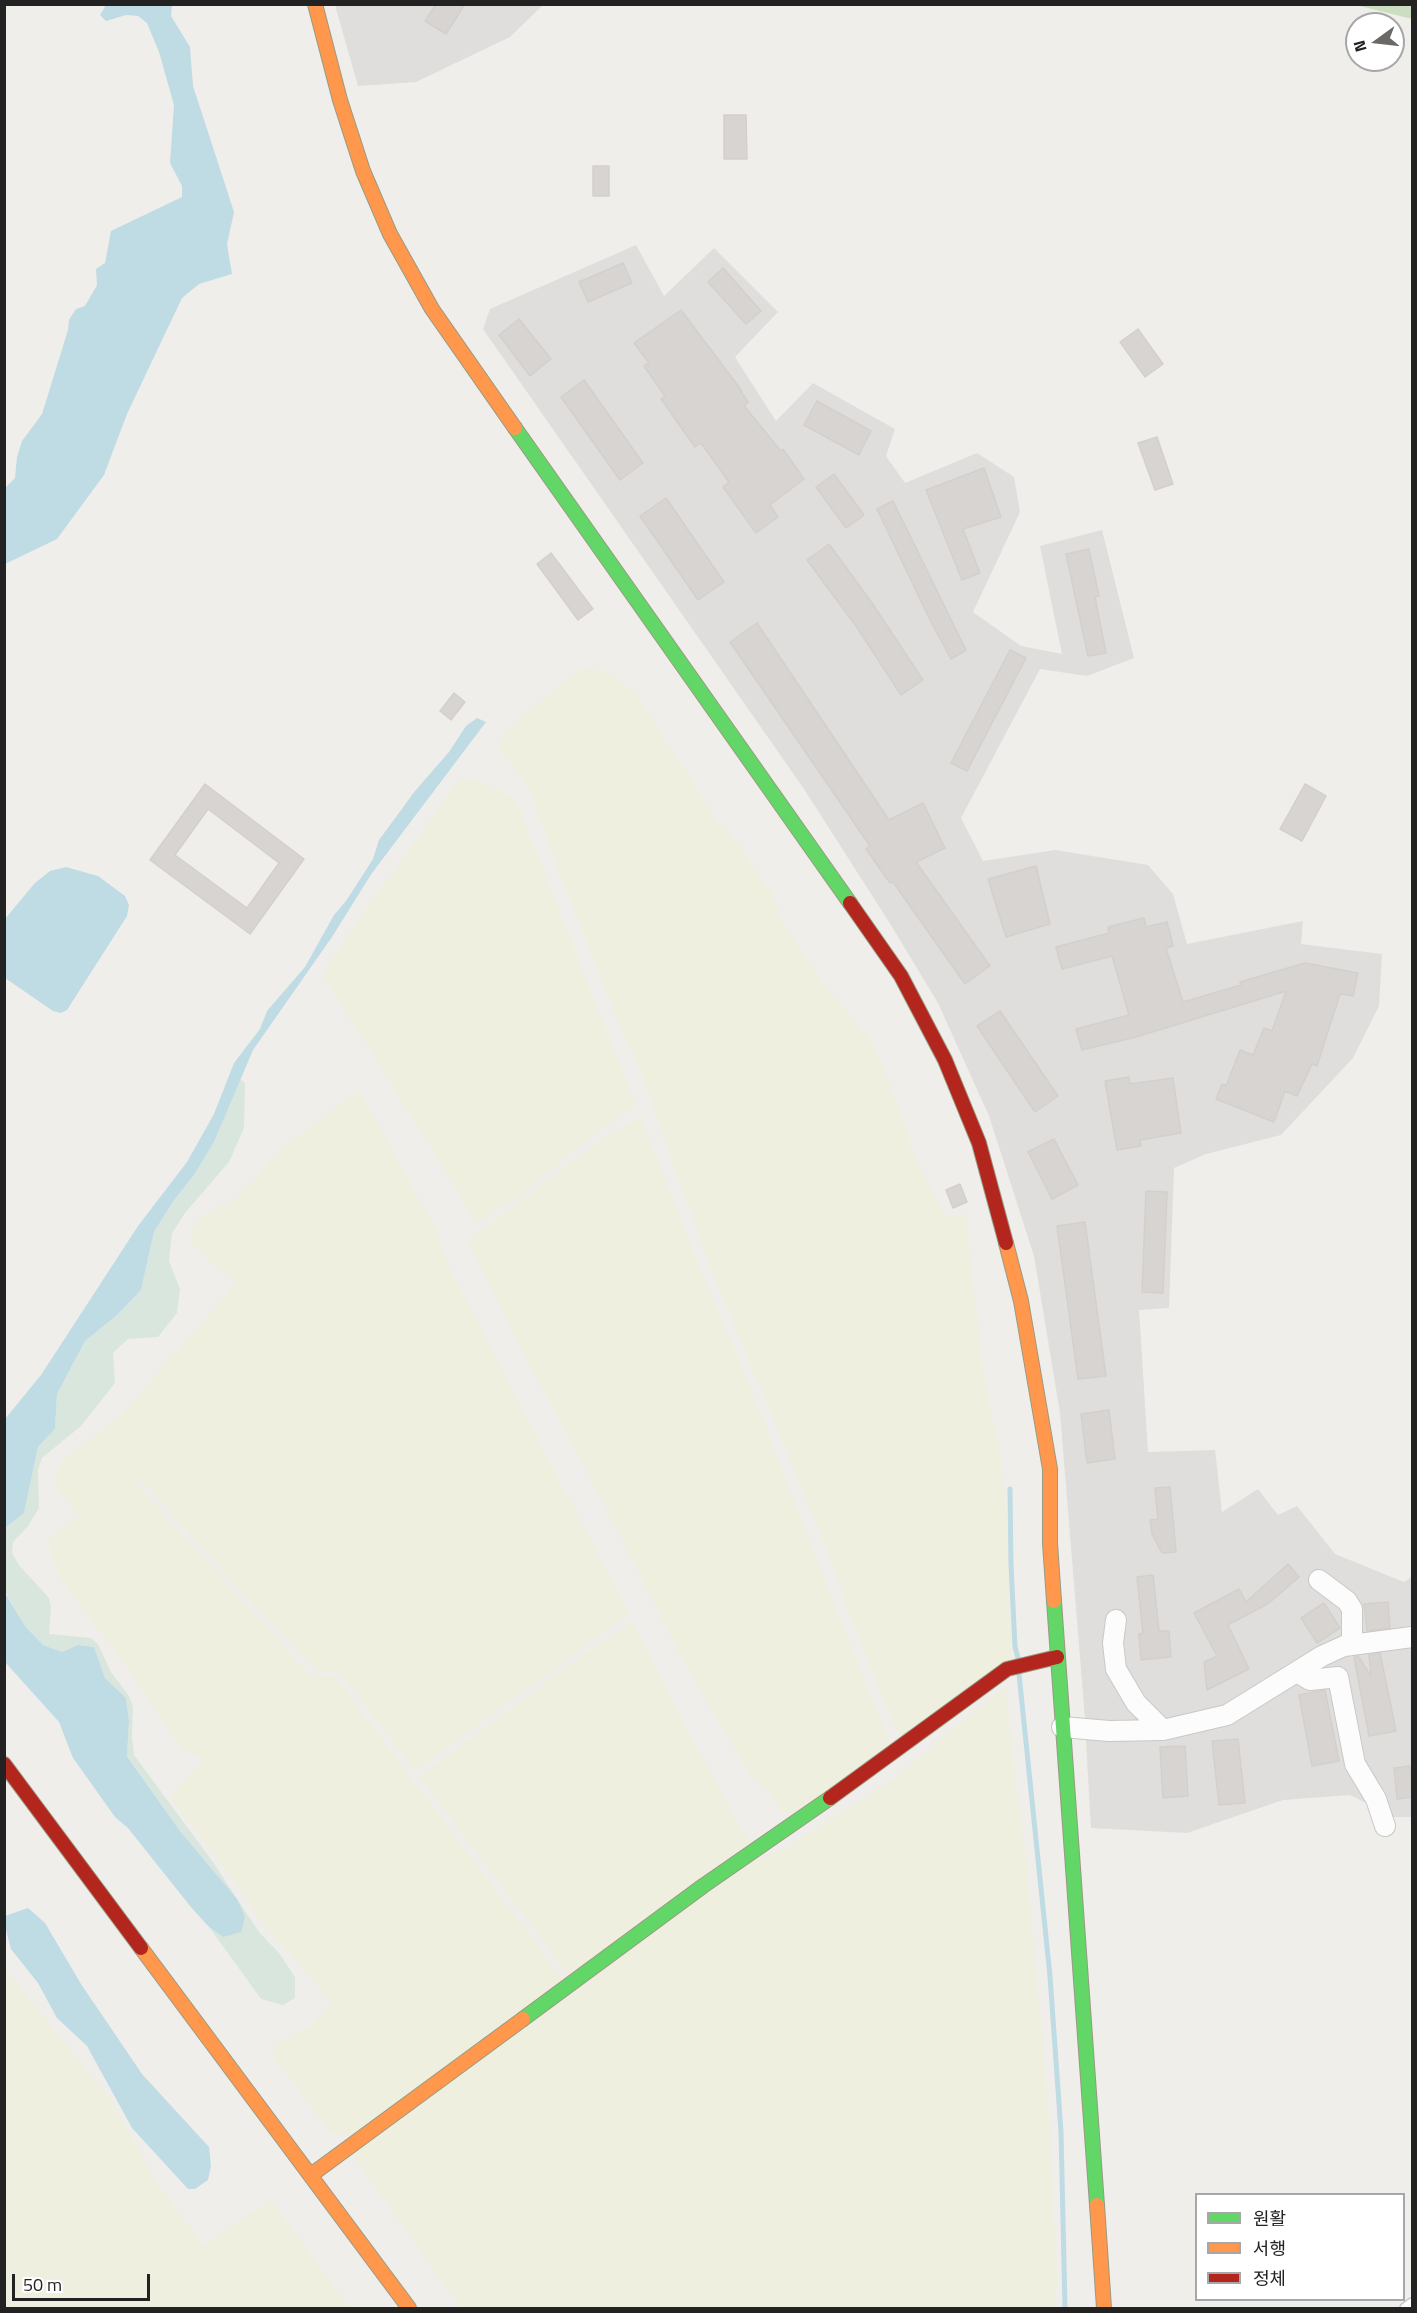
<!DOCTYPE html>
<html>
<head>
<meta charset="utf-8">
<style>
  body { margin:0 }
  #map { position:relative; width:1417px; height:2313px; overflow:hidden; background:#f0eeeb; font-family:"Titillium Web","Noto Sans KR",sans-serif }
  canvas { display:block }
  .frame { position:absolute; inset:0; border:6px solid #222; pointer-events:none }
  .legend { position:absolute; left:1195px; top:2193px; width:210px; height:108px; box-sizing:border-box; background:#fff; border:2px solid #a7a7a7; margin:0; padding:8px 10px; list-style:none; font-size:18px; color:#222 }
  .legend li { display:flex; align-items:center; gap:12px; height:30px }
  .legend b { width:30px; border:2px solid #a7a7a7 }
  .north { position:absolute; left:1345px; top:12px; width:60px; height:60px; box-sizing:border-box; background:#fff; border:2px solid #a7a7a7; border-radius:50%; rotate:255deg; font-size:16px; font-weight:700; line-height:24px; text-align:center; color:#222 }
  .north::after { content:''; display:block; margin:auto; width:21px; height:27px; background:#6a6968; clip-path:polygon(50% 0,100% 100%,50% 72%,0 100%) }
  .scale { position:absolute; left:12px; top:2274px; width:138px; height:27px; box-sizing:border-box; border:3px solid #222; border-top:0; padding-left:8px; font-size:18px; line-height:21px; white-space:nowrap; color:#222; -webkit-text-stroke:4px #fff; paint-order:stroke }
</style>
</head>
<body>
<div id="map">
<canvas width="1417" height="2313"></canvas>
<div class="frame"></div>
<ul class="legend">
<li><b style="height:8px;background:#63d668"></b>원활</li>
<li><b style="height:8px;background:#ff974d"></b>서행</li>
<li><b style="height:8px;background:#b3261e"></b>정체</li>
</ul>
<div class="north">N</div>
<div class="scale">50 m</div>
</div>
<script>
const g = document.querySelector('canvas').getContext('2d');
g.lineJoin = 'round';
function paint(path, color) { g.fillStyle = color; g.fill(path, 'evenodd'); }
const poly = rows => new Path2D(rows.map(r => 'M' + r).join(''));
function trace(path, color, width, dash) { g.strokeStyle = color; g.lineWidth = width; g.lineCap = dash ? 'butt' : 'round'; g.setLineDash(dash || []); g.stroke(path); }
paint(poly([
  [335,5,543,5,510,37,416,82,358,86],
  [636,245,664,296,714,248,778,312,735,357,776,421,813,383,895,429,886,456,905,483,977,453,1014,477,1020,512,973,612,1021,646,1062,654,1040,546,1102,530,1134,658,1087,676,1040,669,961,818,983,861,1055,850,1148,865,1173,894,1187,944,1303,921,1301,944,1382,954,1379,1006,1353,1058,1281,1135,1206,1154,1174,1168,1169,1308,1139,1310,1148,1452,1215,1450,1222,1512,1258,1489,1278,1515,1297,1506,1335,1554,1404,1582,1412,1577,1412,1817,1394,1817,1350,1795,1283,1800,1187,1833,1091,1828,1084,1706,1060,1413,1034,1256,989,1116,938,1003,889,922,804,789,483,329,490,309]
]), '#dfdedc');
paint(poly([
  [584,668,606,671,634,692,719,823,730,832,771,892,784,923,824,985,871,1039,890,1083,918,1165,946,1216,966,1213,982,1366,1001,1457,1002,1478,1006,1502,1012,1659,902,1738,894,1725,844,1600,835,1569,711,1269,637,1062,619,1024,556,864,532,795,513,765,497,749,504,735,534,706],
  [461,777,489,785,515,799,636,1105,597,1132,523,1193,484,1218,472,1223,457,1191,425,1138,325,979,327,965],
  [361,1093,437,1231,448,1265,629,1614,415,1771,338,1670,317,1671,259,1612,140,1478,135,1482,312,1678,335,1676,565,1982,352,2137,330,2133,291,2079,276,2063,272,2049,297,2031,308,2029,332,2002,259,1920,243,1893,170,1797,204,1759,182,1751,123,1662,60,1578,47,1539,80,1517,58,1490,54,1476,64,1459,119,1417,235,1284,192,1243,191,1230,199,1218,239,1196,276,1154,350,1096],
  [641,1117,696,1258,749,1384,870,1695,892,1747,793,1816,783,1811,768,1792,750,1776,683,1661,585,1467,529,1364,468,1241,603,1138],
  [633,1621,688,1731,742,1829,755,1844,569,1975,419,1777,583,1655],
  [1005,1686,1028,1877,1050,2125,1057,2287,1054,2308,461,2308,352,2155,738,1868,789,1846,894,1778],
  [5,1973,17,1983,112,2102,156,2181,203,2245,271,2200,350,2308,5,2308]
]), '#efefdf');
paint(poly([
  [1356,5,1412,5,1412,19]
]), '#cbdec1');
paint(poly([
  [240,1079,245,1083,244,1128,229,1162,185,1213,172,1233,169,1261,180,1289,177,1313,158,1337,128,1339,113,1353,115,1383,81,1426,42,1458,38,1470,39,1508,28,1526,13,1542,12,1553,19,1565,49,1598,51,1607,49,1634,91,1638,98,1644,111,1672,129,1696,133,1707,132,1737,134,1755,213,1862,259,1932,279,1953,295,1977,295,1998,283,2005,261,1999,209,1927,223,1937,237,1899,180,1831,127,1755,129,1721,126,1698,105,1678,94,1647,78,1645,62,1652,43,1645,25,1626,5,1591,4,1529,24,1513,38,1447,55,1429,57,1394,85,1341,117,1315,141,1290,154,1232,174,1200,194,1175,214,1142]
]), '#d9e6de');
paint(poly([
  [106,5,172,5,171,16,190,47,193,86,234,212,227,244,232,274,199,284,182,298,127,414,104,475,57,539,5,564,5,488,15,478,17,457,22,441,42,414,68,330,69,320,76,309,85,306,97,285,96,269,105,263,111,231,182,197,182,186,170,163,174,105,159,52,147,23,138,16,126,15,106,21,100,15],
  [477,718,486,722,372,873,332,937,253,1050,214,1142,194,1175,174,1200,154,1232,141,1290,117,1315,85,1341,57,1394,55,1429,38,1447,24,1513,5,1528,5,1419,41,1375,138,1226,187,1162,214,1114,234,1063,260,1029,267,1011,305,967,334,915,346,901,373,859,379,840,415,791,449,752,466,726],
  [66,867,98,876,125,896,129,905,127,916,67,1010,61,1013,53,1011,5,978,4,920,35,883,50,871],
  [4,1591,25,1626,43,1645,62,1652,78,1645,94,1647,105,1678,126,1698,129,1721,127,1756,180,1831,237,1899,245,1917,241,1932,223,1937,209,1927,190,1906,128,1828,115,1817,73,1758,59,1722,5,1662],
  [28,1908,45,1923,81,1984,142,2074,209,2147,211,2166,208,2180,195,2189,188,2189,132,2128,87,2046,57,2018,38,1983,11,1949,5,1926,5,1916]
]), '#bfdbe3');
trace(poly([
  [1010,1489,1011,1565,1015,1647,1018,1658],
  [1019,1674,1050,1976,1061,2132,1065,2308]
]), '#bfdbe3', 5);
const building = poly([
  [436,4,465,4,446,34,425,21,436,4],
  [724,115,746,115,747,159,724,159,724,115],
  [593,166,609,166,609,196,593,196,593,166],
  [623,263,632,283,588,302,579,282,623,263],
  [723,268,761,311,746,324,708,282,723,268],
  [681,310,742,391,740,390,748,402,744,406,781,451,783,449,804,479,770,505,778,517,756,533,723,487,729,482,701,443,695,447,661,399,665,396,644,366,649,363,634,343,681,310],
  [519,319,551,359,530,376,499,335,519,319],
  [1138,329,1163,364,1145,377,1120,342,1138,329],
  [584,380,643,463,620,480,561,397,584,380],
  [817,401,871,431,859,455,804,425,817,401],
  [1157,437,1173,484,1155,490,1138,443,1157,437],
  [984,468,1001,517,963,529,980,573,962,580,926,490,984,468],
  [834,474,864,515,846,528,816,487,834,474],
  [666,498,724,582,698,600,640,516,666,498],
  [893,501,966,650,951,659,929,618,877,509,893,501],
  [829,544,872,603,923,680,901,695,856,626,807,560,829,544],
  [1089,549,1099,596,1095,597,1106,653,1088,656,1066,554,1089,549],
  [551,553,593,609,578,620,537,564,551,553],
  [757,623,889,820,923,803,945,848,916,862,990,966,965,984,893,882,890,883,866,849,870,846,730,642,757,623],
  [1010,650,1026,658,967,771,951,763,1010,650],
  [454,693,465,702,451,720,440,711,454,693],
  [205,784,304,859,250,934,150,860,205,784],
  [208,809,279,863,247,908,175,855,208,809],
  [1305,784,1326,796,1302,841,1280,829,1305,784],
  [1036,866,1050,924,1006,937,988,879,1036,866],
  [1144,918,1146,927,1167,922,1173,946,1166,948,1183,1002,1241,985,1240,982,1305,963,1358,973,1353,996,1340,994,1317,1066,1312,1064,1297,1096,1285,1091,1274,1122,1216,1099,1222,1084,1226,1086,1240,1050,1253,1055,1264,1028,1272,1031,1286,991,1136,1037,1082,1050,1076,1029,1129,1015,1112,956,1062,969,1056,947,1109,933,1108,927,1144,918],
  [1000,1011,1058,1096,1035,1112,977,1026,1000,1011],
  [1129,1077,1130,1084,1173,1078,1181,1133,1140,1140,1141,1146,1117,1150,1105,1081,1129,1077],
  [1054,1139,1078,1185,1052,1199,1028,1152,1054,1139],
  [960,1184,967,1202,953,1208,946,1190,960,1184],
  [1146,1191,1167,1192,1163,1293,1142,1292,1146,1191],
  [1085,1222,1106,1376,1078,1379,1057,1226,1085,1222],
  [1109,1410,1115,1459,1087,1463,1081,1414,1109,1410],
  [1170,1487,1176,1552,1162,1553,1152,1534,1150,1520,1158,1519,1155,1488,1170,1487],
  [1288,1564,1299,1577,1269,1603,1228,1625,1249,1669,1207,1690,1204,1662,1217,1656,1194,1613,1239,1589,1246,1602,1288,1564],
  [1153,1575,1159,1631,1169,1631,1171,1657,1141,1660,1139,1634,1143,1633,1137,1577,1153,1575],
  [1388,1602,1390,1628,1367,1631,1364,1604,1388,1602],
  [1324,1603,1340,1628,1317,1643,1301,1618,1324,1603],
  [1380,1653,1396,1731,1369,1736,1354,1657,1358,1656,1371,1676,1369,1655,1380,1653],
  [1325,1690,1339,1761,1312,1766,1299,1695,1325,1690],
  [1238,1739,1245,1803,1219,1805,1212,1741,1238,1739],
  [1185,1746,1188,1796,1163,1798,1160,1747,1185,1746],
  [1410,1766,1413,1797,1397,1799,1394,1768,1410,1766]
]);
paint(building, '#d7d4d2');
trace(building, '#d3d0cc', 1.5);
const lane = poly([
  [1405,2308,1412,2303]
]);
const street = poly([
  [1319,1580,1347,1601,1352,1609,1352,1645],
  [1116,1620,1113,1643,1116,1669,1136,1703,1163,1730],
  [1297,1672,1310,1680,1338,1677,1355,1764,1376,1799,1385,1826],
  [1062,1727,1109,1731,1163,1730,1227,1715,1322,1656,1344,1646,1412,1637]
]);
const fast = poly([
  [515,428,850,903],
  [1054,1601,1097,2205],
  [523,2019,703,1886,830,1798]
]);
const slow = poly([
  [315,4,340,100,363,171,390,234,432,309,515,428],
  [1006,1243,1021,1301,1050,1469,1050,1543,1054,1601],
  [141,1948,409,2308],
  [311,2175,523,2019],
  [1097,2205,1104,2308]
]);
const jam = poly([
  [850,903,901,976,945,1060,979,1143,1006,1243],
  [4,1764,141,1948],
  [830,1798,1007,1669,1057,1657]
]);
trace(lane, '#c9c8c7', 12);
trace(street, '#c9c8c7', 22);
trace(fast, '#999a82', 16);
trace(slow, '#999a82', 16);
trace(jam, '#999a82', 16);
trace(lane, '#fdfcfc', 9);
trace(street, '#fdfcfc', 20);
trace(fast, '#63d668', 14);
trace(slow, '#ff974d', 14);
trace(jam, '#b3261e', 14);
</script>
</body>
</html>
